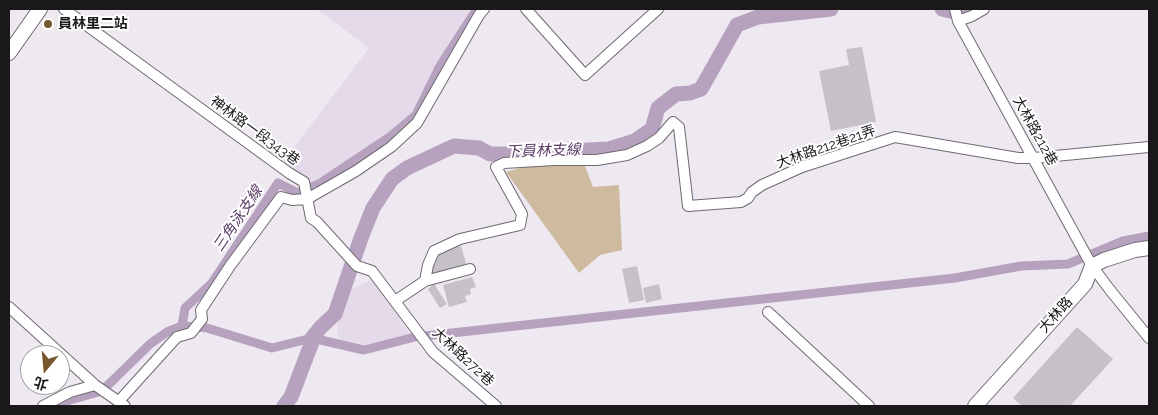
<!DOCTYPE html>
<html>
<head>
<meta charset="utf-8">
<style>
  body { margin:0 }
  #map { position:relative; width:1158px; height:415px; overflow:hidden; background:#eee8f1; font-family:Raleway,"Noto Sans TC",sans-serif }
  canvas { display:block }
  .frame { position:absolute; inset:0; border:10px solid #1a181b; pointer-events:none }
  .north { position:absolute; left:20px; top:345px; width:50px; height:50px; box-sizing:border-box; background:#fff; border:1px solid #a3a3a4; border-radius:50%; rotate:197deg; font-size:14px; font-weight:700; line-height:20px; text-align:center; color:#1a181b }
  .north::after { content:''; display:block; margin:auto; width:18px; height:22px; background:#76582c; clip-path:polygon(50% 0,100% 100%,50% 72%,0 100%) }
</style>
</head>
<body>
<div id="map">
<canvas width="1158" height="415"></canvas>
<div class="frame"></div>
<div class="north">北</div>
</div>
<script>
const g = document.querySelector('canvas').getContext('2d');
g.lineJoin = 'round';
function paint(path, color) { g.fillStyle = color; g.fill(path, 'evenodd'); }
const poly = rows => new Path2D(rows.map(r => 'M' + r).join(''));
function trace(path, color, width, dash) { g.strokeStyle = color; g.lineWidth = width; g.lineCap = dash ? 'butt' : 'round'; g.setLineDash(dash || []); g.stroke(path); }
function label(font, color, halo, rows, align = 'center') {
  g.font = font + ' Raleway,"Noto Sans TC",sans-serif'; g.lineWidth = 4; g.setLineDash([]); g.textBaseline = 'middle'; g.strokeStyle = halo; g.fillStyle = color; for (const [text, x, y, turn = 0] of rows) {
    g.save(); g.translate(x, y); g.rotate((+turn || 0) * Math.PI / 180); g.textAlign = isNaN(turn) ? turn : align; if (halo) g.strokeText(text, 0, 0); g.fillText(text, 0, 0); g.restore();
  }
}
paint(poly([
  [317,9,475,9,426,83,427,90,407,122,312,189,280,166,369,48],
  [372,279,411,335,383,342,366,344,343,341,338,336,337,331,338,316,347,292]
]), '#e4dae9');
paint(poly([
  [527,166,585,166,593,187,619,185,622,250,600,255,579,273,506,172]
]), '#ceba9e');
trace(poly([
  [182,326,207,328,272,348,312,338,364,350,415,337,955,278,1021,266,1068,264,1123,241,1149,236],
  [56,404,102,391,150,344,167,332,182,326,185,308,212,283,278,183,298,193,319,184,391,136,416,115,440,66,475,12]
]), '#b6a2bf', 9);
trace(poly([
  [942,9,950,11,965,9],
  [284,406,291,397,312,342,312,338,321,327,335,314,361,238,373,208,392,179,407,168,454,146,479,148,490,154,508,154,609,149,635,141,652,129,658,108,676,94,690,93,701,89,737,25,758,17,831,9]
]), '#b6a2bf', 15);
paint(poly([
  [862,47,876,122,831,131,819,71,849,65,846,49],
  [461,246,467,266,428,277,432,265,440,252],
  [637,266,644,300,629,303,622,269],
  [472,277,476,287,470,289,471,294,465,296,467,302,449,307,443,285],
  [434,284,447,304,440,308,428,289],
  [659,284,662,299,646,303,643,288],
  [1077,327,1113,359,1070,406,1022,406,1013,398]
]), '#c6c0c9');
const street = poly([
  [64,9,289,173,304,182,311,218,317,222,357,266,372,271,433,352,496,406],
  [526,9,585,75,658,9],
  [955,9,958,21,1092,266,1110,290,1149,338],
  [958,21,972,16,984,9],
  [425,281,470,269],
  [395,301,425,281,428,265,434,251,460,239,520,225,522,214,496,167,504,163,554,160,597,160,627,155,647,146,659,138,673,122,679,127,688,206,741,202,748,198,752,192,762,185,802,167,895,137,1018,158,1034,158,1149,147],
  [9,307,95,385,125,406],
  [768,312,869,406],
  [119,401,177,337,191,333,202,319,201,310,230,266,281,197,292,200,307,199,356,171,391,147,417,123,479,15,484,9],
  [43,406,70,392,95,385]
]);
const secondary = poly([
  [9,53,40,9],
  [975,406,1085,284,1092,266,1104,260,1135,250,1149,248]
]);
trace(street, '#6f6971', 12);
trace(secondary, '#6f6971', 16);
trace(street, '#fff', 10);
trace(secondary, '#fff', 14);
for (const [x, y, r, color] of [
  [48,24,5,"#76582c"]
]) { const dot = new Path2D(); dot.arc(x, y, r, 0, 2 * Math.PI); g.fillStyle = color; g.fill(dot); trace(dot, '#fff', 2); }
label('bold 14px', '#1a181b', '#fff', [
  ["員林里二站",58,24]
], 'left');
label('14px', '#1a181b', '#fff', [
  ["神林路一段343巷",255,131,36],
  ["大林路212巷",1035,131,61],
  ["大林路212巷21弄",826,147,-19],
  ["大林路",1056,315,-48],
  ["大林路272巷",463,357,43]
]);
label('italic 15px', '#5b3d67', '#fff', [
  ["下員林支線",543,151,-2],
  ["三角泳支線",238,219,-56]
]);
</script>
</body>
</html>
